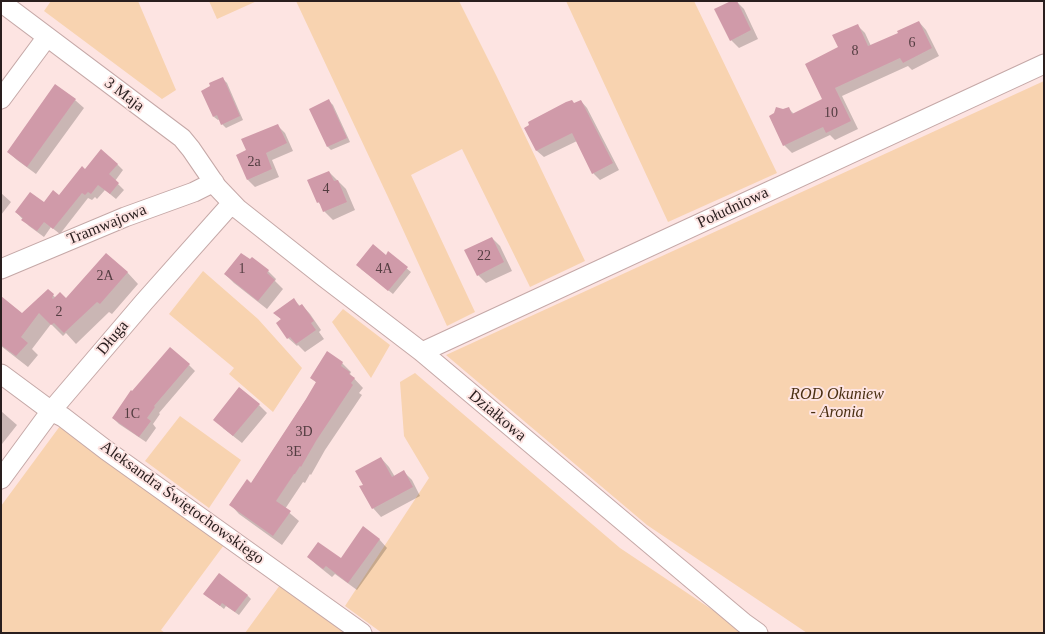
<!DOCTYPE html>
<html>
<head>
<meta charset="utf-8">
<style>
  body { margin:0 }
  #map { position:relative; width:1045px; height:634px; overflow:hidden; background:#fde4e2; font-family:Georgia,serif }
  canvas { display:block }
  .frame { position:absolute; inset:0; border:2px solid #291e1e; pointer-events:none }
</style>
</head>
<body>
<div id="map">
<canvas width="1045" height="634"></canvas>
<div class="frame"></div>
</div>
<script>
const g = document.querySelector('canvas').getContext('2d');
g.lineJoin = 'round';
function paint(path, color) { g.fillStyle = color; g.fill(path, 'evenodd'); }
const poly = rows => new Path2D(rows.map(r => 'M' + r).join(''));
function trace(path, color, width, dash) { g.strokeStyle = color; g.lineWidth = width; g.lineCap = dash ? 'butt' : 'round'; g.setLineDash(dash || []); g.stroke(path); }
function label(font, color, halo, rows, align = 'center') {
  g.font = font + ' Georgia,serif'; g.lineWidth = 4; g.setLineDash([]); g.textBaseline = 'middle'; g.strokeStyle = halo; g.fillStyle = color; for (const [text, x, y, turn = 0] of rows) {
    g.save(); g.translate(x, y); g.rotate((+turn || 0) * Math.PI / 180); g.textAlign = isNaN(turn) ? turn : align; if (halo) g.strokeText(text, 0, 0); g.fillText(text, 0, 0); g.restore();
  }
}
paint(poly([
  [51,1,138,1,176,90,162,99,44,11],
  [209,1,257,1,217,19],
  [296,1,459,1,497,77,585,261,530,287,462,149,411,175,475,312,447,326,388,197],
  [566,1,694,1,777,173,668,222],
  [1044,81,1044,633,807,633,647,525,446,355],
  [203,271,258,319,302,368,273,412,229,374,234,368,169,314],
  [343,309,390,345,371,378,332,322],
  [415,373,620,548,747,633,382,633,345,606,429,478,404,436,400,382],
  [180,416,241,460,209,508,145,461],
  [60,426,224,545,161,630,165,633,1,633,1,506],
  [280,585,346,633,245,633]
]), '#f8d3b0');
paint(poly([
  [736,1,744,9,758,39,739,48,731,40],
  [919,22,926,30,939,56,912,70,908,66,842,96,858,129,835,140,830,135,792,153,784,145,783,110,788,108,794,114,824,100,840,48,857,25,865,33,871,46,900,34],
  [223,79,227,83,243,120,226,128,222,124,220,119,218,120,214,117],
  [75,100,84,108,36,174,17,160,8,152],
  [329,101,333,105,350,142,331,150,328,147],
  [581,101,587,108,619,170,600,180,593,173,577,141,544,157,537,151,525,128],
  [278,126,285,133,293,151,272,160,279,177,255,187,248,180,248,151],
  [117,164,123,170,115,181,124,190,116,199,105,190,97,199,95,197,92,200,88,198,60,234,51,227,44,237,29,226,16,212,44,203,59,197,85,170],
  [329,172,346,189,355,210,333,220,324,211,322,206,318,202],
  [1,193,11,202,1,215],
  [492,238,500,246,512,271,486,283,478,275],
  [388,253,411,272,393,294,361,269,386,257],
  [268,271,276,279,275,281,283,289,267,309,234,283,225,274],
  [127,272,138,284,112,314,109,312,76,344,66,333,63,336,51,324,32,349,38,355,28,367,1,346,1,309,22,314,48,291,56,298,66,300],
  [294,300,300,306,302,305,310,314,321,330,319,332,324,339,305,352,298,345,297,346,288,338,278,323,282,320,275,313],
  [342,363,351,372,350,374,363,388,359,393,362,395,325,450,311,475,310,474,305,483,303,482,285,509,299,521,282,545,239,514,230,504,251,484,317,383,311,378],
  [189,365,195,371,159,413,160,414,153,424,156,428,146,442,119,424,113,418],
  [259,405,267,413,242,443,223,428],
  [1,411,17,425,2,444,1,443],
  [381,458,389,467,395,477,404,472,412,480,420,496,381,517,373,508,364,485],
  [379,539,387,548,357,590,335,574,332,577,317,565,308,557,341,559],
  [247,595,251,599,239,615,226,606,224,609,209,597]
]), '#0003');
paint(poly([
  [731,1,737,1,751,30,730,41,714,9],
  [919,21,932,48,903,63,900,58,835,88,851,121,826,133,823,127,783,146,769,116,774,113,776,107,783,109,789,107,792,114,822,99,805,64,838,47,832,35,858,24,868,46,898,33,897,31],
  [223,77,240,116,221,125,217,115,213,117,201,91,210,86,209,83],
  [55,84,76,99,27,167,7,152],
  [329,99,347,138,327,147,309,109],
  [572,100,574,103,581,100,613,163,592,174,572,133,536,151,524,128,529,125,528,122,566,102],
  [278,124,287,143,266,153,272,169,247,180,236,155,246,150,241,139],
  [101,149,118,164,109,174,119,183,110,194,98,185,91,194,88,192,85,195,82,193,53,229,44,222,37,231,21,220,23,218,15,212,30,192,44,202,53,190,59,195,82,166,85,169],
  [329,171,334,181,338,180,347,202,323,212,319,202,317,203,307,180],
  [492,237,504,262,477,276,464,250],
  [373,244,386,255,388,251,408,267,388,291,356,265],
  [106,253,128,272,100,304,97,302,64,333,54,323,51,325,39,313,21,337,28,343,16,356,1,345,1,296,22,313,48,289,54,294,52,298,53,299,60,292,66,298],
  [241,253,250,259,252,257,269,270,267,273,275,280,258,301,224,274],
  [294,298,299,306,302,304,314,321,311,323,316,330,296,344,290,337,287,339,276,323,281,319,273,313],
  [170,347,190,364,154,406,155,407,147,418,151,421,139,437,112,418,131,390,132,391],
  [327,351,343,362,341,366,350,372,349,374,355,378,351,383,353,385,316,441,301,467,300,466,295,474,294,474,276,501,291,511,273,536,229,505,247,479,251,483,306,399,316,382,310,378],
  [239,387,260,404,233,436,213,420],
  [381,457,392,477,404,470,413,487,372,509,359,486,363,485,355,471],
  [363,526,380,539,348,583,326,566,323,569,307,557,318,542,341,558],
  [219,573,248,595,235,612,222,603,220,606,203,594]
]), '#d09aa9');
const street = poly([
  [1,2,182,138,191,149,217,187,238,209,324,277,422,352,744,623,758,633],
  [1,99,47,37],
  [1,269,125,217,194,192,214,182],
  [422,352,1044,64],
  [1,374,51,411,63,417,106,450,362,633],
  [1,479,51,411,144,302,232,203]
]);
trace(street, '#c5a8a7', 21);
trace(street, '#fff', 19);
label('14px', '#533d41', null, [
  ["6",912,43],
  ["8",855,51],
  ["10",831,113],
  ["2a",254,162],
  ["4",326,189],
  ["22",484,256],
  ["1",242,269],
  ["4A",384,269],
  ["2A",105,276],
  ["2",59,312],
  ["1C",132,414],
  ["3D",304,432],
  ["3E",294,452]
]);
label('16px', '#291e1e', '#fde4e2', [
  ["3 Maja",124,95,37],
  ["Południowa",733,208,-25],
  ["Tramwajowa",107,225,-22],
  ["Długa",113,338,-50],
  ["Działkowa",497,416,40],
  ["Aleksandra Świętochowskiego",182,503,36]
]);
label('italic 16px', '#4a2f12', '#fde4e2', [
  ["ROD Okuniew",837,395],
  ["- Aronia",837,413]
]);
</script>
</body>
</html>
